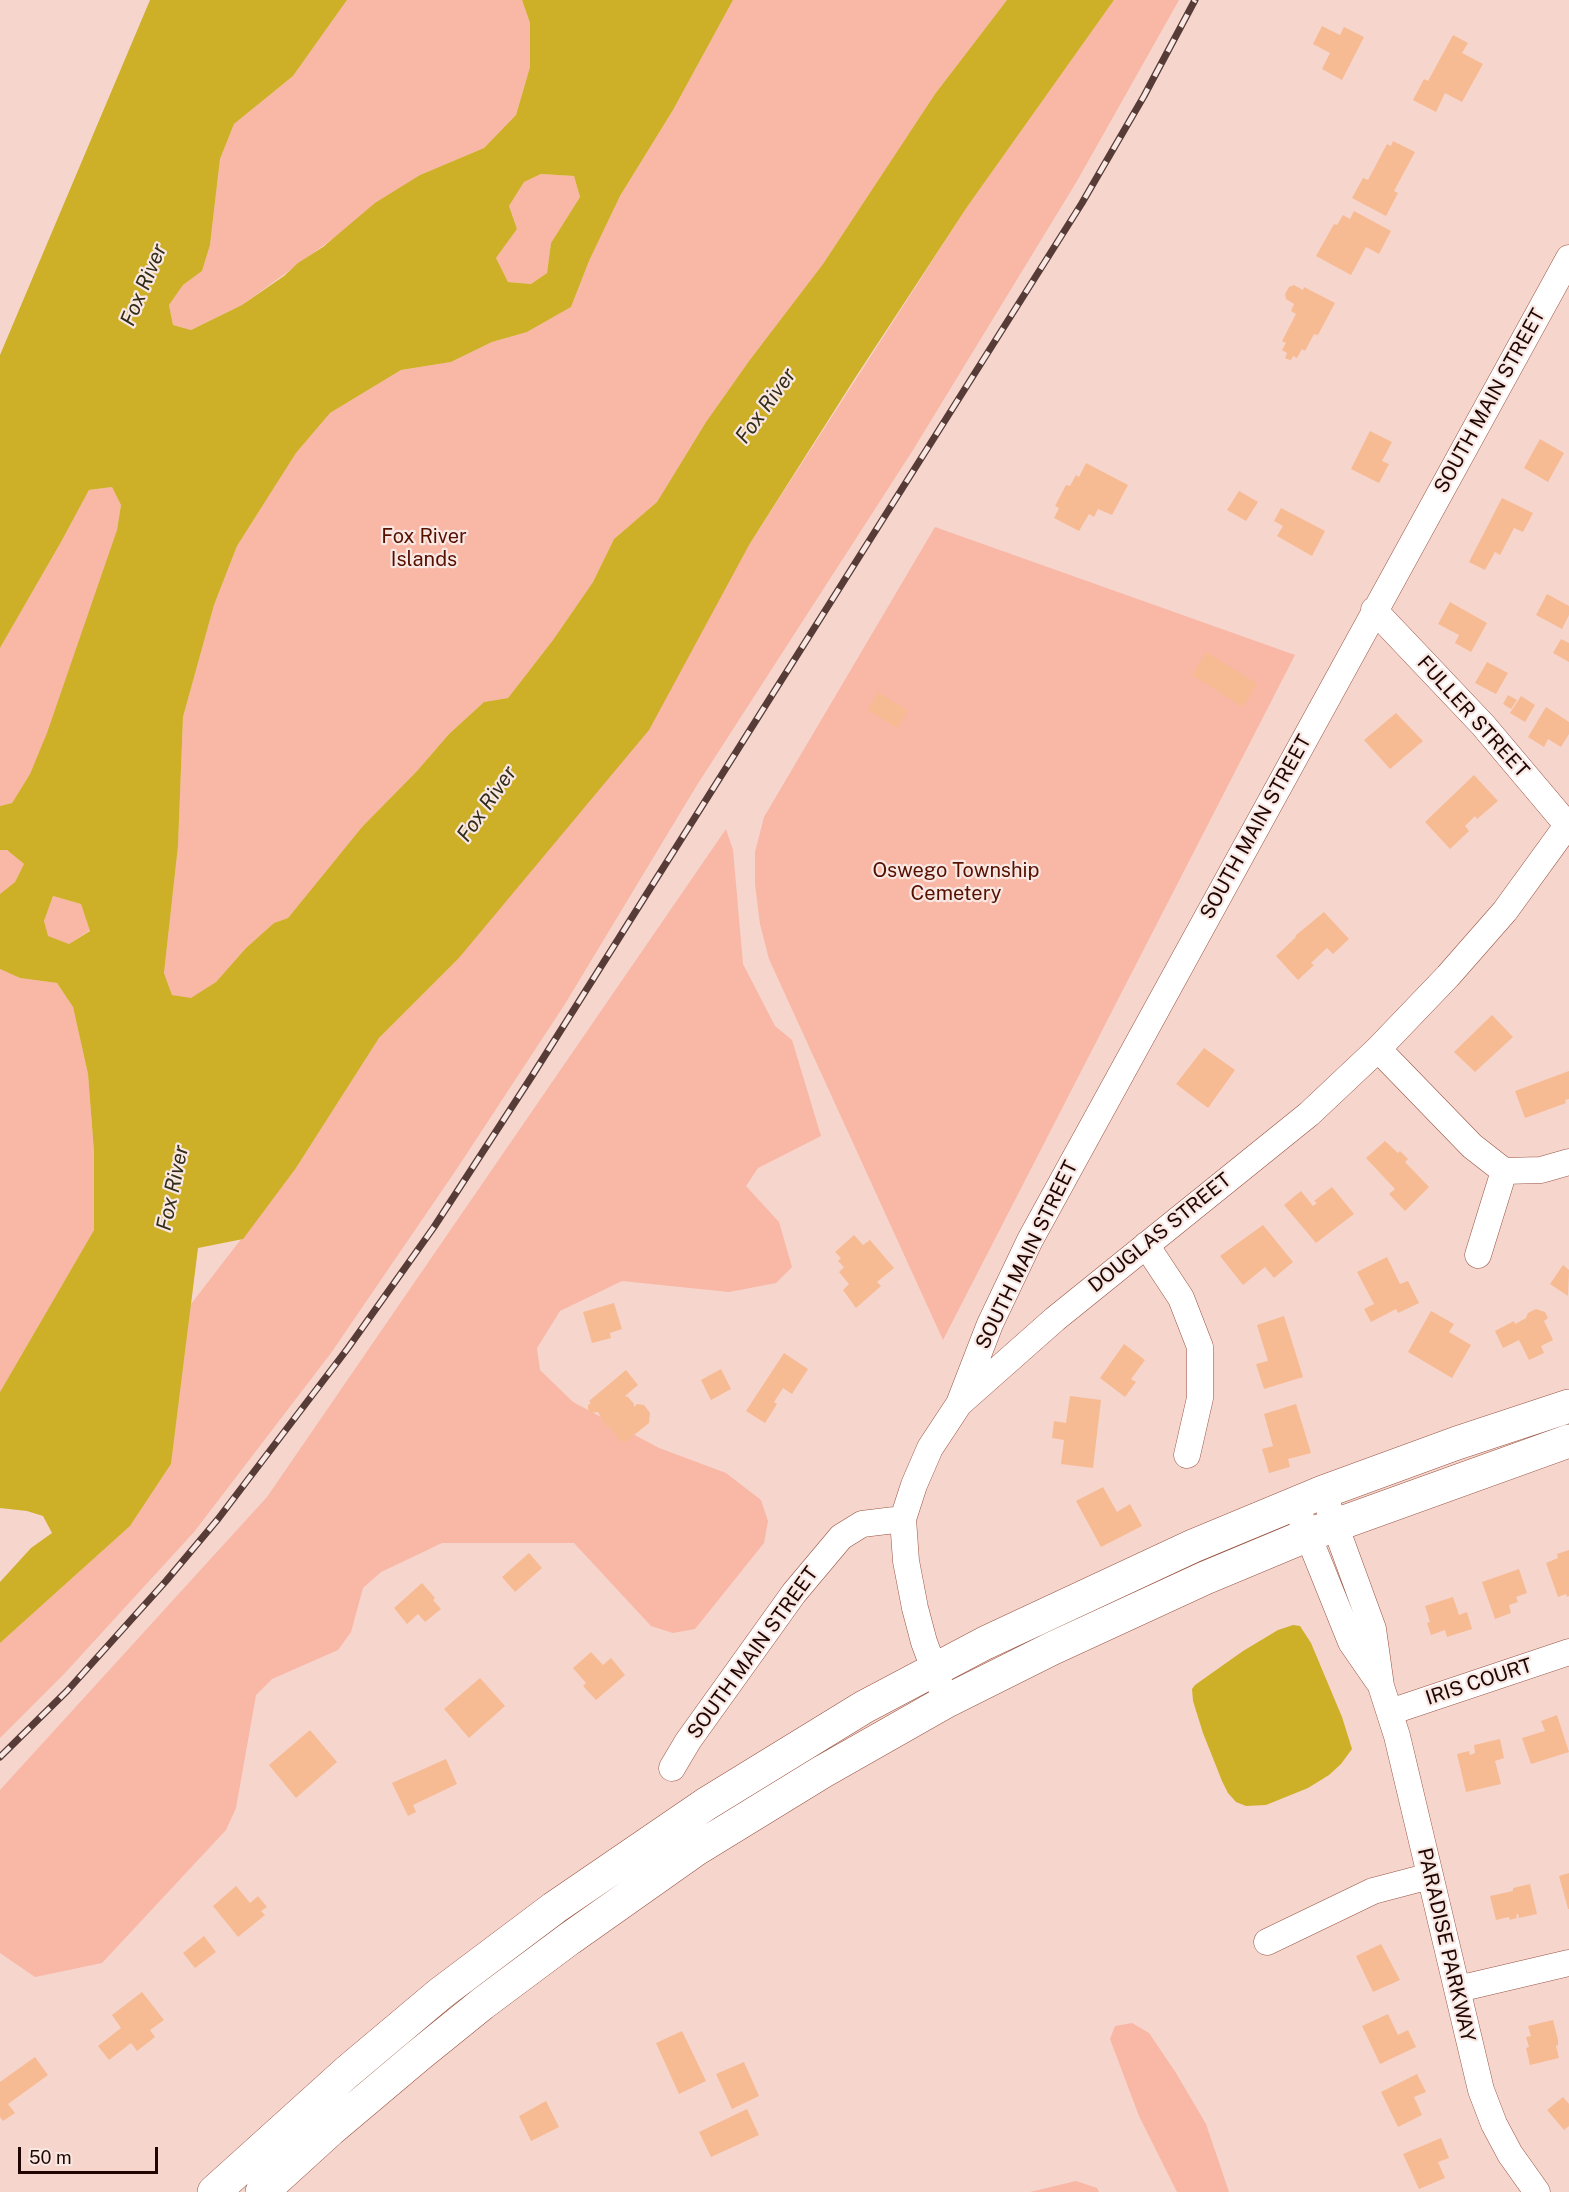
<!DOCTYPE html>
<html>
<head>
<meta charset="utf-8">
<style>
  body { margin:0 }
  #map { position:relative; width:1569px; height:2192px; overflow:hidden; background:#f6d5cd; font-family:"Public Sans",sans-serif }
  canvas { display:block }
  .scale { position:absolute; left:18px; top:2147px; width:140px; height:27px; box-sizing:border-box; border:3px solid #200602; border-top:0; padding-left:8px; font-size:18px; line-height:21px; white-space:nowrap; color:#200602; -webkit-text-stroke:4px #f8e7e2; paint-order:stroke }
</style>
</head>
<body>
<div id="map">
<canvas width="1569" height="2192"></canvas>
<div class="scale">50 m</div>
</div>
<script>
const g = document.querySelector('canvas').getContext('2d');
g.lineJoin = 'round';
function paint(path, color) { g.fillStyle = color; g.fill(path, 'evenodd'); }
const poly = rows => new Path2D(rows.map(r => 'M' + r).join(''));
function trace(path, color, width, dash) { g.strokeStyle = color; g.lineWidth = width; g.lineCap = dash ? 'butt' : 'round'; g.setLineDash(dash || []); g.stroke(path); }
function label(font, color, halo, rows, align = 'center') {
  g.font = font + ' "Public Sans",sans-serif'; g.lineWidth = 4.5; g.setLineDash([]); g.textBaseline = 'middle'; g.strokeStyle = halo; g.fillStyle = color; for (const [text, x, y, turn = 0] of rows) {
    g.save(); g.translate(x, y); g.rotate((+turn || 0) * Math.PI / 180); g.textAlign = isNaN(turn) ? turn : align; if (halo) g.strokeText(text, 0, 0); g.fillText(text, 0, 0); g.restore();
  }
}
paint(poly([
  [347,0,522,0,530,23,530,67,516,115,484,148,420,175,242,305,191,330,173,325,169,305,183,285,202,271,210,245,220,159,234,124,293,76],
  [733,0,1007,0,935,94,823,264,749,361,706,422,657,502,614,539,593,582,553,640,508,698,484,702,449,734,417,771,362,827,288,918,274,923,246,948,216,982,191,999,172,995,164,973,178,846,183,717,214,605,237,546,296,453,330,413,401,370,451,362,492,342,527,332,571,307,589,261,620,196,673,110],
  [1114,0,1179,0,1077,181,913,450,697,785,565,1004,456,1170,331,1353,194,1532,64,1674,0,1738,0,1643,130,1526,171,1464,191,1304,296,1168,379,1038,458,959,749,545,967,207],
  [541,174,574,176,580,197,551,243,547,273,531,284,508,282,496,258,517,229,509,206,524,182],
  [112,487,121,505,117,530,88,618,48,733,30,774,12,803,0,806,0,648,61,542,89,490],
  [935,527,1295,655,943,1340,769,959,760,924,755,884,755,852,764,817],
  [726,829,733,850,743,964,775,1026,792,1040,821,1136,758,1168,746,1186,779,1222,792,1267,776,1283,729,1292,622,1281,560,1311,537,1348,540,1370,573,1402,659,1448,726,1473,761,1500,768,1521,764,1543,695,1629,673,1633,651,1626,574,1543,442,1543,381,1572,363,1588,351,1632,338,1650,272,1679,256,1695,236,1808,226,1830,102,1963,35,1977,0,1953,0,1790,267,1497],
  [0,850,7,850,24,864,15,882,0,894],
  [53,896,81,904,90,930,69,944,47,936,44,921],
  [0,969,20,978,57,983,73,1007,88,1074,94,1152,94,1230,0,1392],
  [1132,2023,1149,2033,1176,2073,1206,2124,1229,2192,1177,2192,1139,2116,1110,2039,1115,2026],
  [1076,2181,1097,2188,1099,2192,1030,2192]
]), '#f9b7a5');
paint(poly([
  [150,0,347,0,293,76,234,124,220,159,210,245,202,271,183,285,169,305,173,325,191,330,242,305,284,276,298,263,323,247,375,203,420,175,484,148,516,115,530,67,530,23,522,0,733,0,673,110,620,196,589,261,571,307,527,332,492,342,451,362,401,370,330,413,296,453,237,546,214,605,183,717,178,846,164,973,172,995,191,998,216,982,246,948,274,923,288,918,362,827,417,771,449,734,484,702,508,698,553,640,593,582,614,539,657,502,706,422,749,361,823,264,935,94,1007,0,1114,0,967,207,855,378,749,545,649,730,458,959,379,1038,296,1168,243,1239,198,1248,171,1464,130,1526,0,1643,0,1582,31,1548,52,1533,43,1516,27,1511,0,1508,0,1392,94,1230,94,1152,88,1074,73,1007,57,983,20,978,0,969,0,894,15,882,24,864,7,850,0,850,0,806,12,803,30,774,47,733,117,530,121,505,112,487,89,490,61,542,0,648,0,355],
  [541,174,574,176,580,197,551,243,547,273,531,284,508,282,496,258,517,229,509,206,524,182],
  [53,896,81,904,90,931,69,944,48,936,44,921],
  [1293,1625,1300,1626,1311,1643,1342,1717,1352,1749,1341,1764,1329,1775,1308,1788,1266,1805,1246,1806,1236,1802,1228,1793,1222,1781,1203,1733,1193,1701,1192,1689,1195,1685,1243,1651,1278,1630]
]), '#cdaf28');
paint(poly([
  [1322,26,1340,35,1344,27,1364,37,1342,80,1322,69,1330,53,1313,44],
  [1453,35,1468,43,1462,53,1483,64,1462,102,1445,93,1436,112,1413,100,1424,79,1428,81],
  [1393,141,1415,152,1394,191,1398,193,1386,216,1352,198,1363,178,1368,180,1387,144,1391,146],
  [1354,211,1391,231,1379,254,1366,247,1351,275,1316,256,1334,224,1337,225,1343,215,1350,219],
  [1294,285,1303,290,1304,287,1335,303,1318,335,1314,334,1305,351,1302,349,1297,358,1293,356,1291,360,1287,359,1285,358,1287,353,1282,350,1286,343,1282,341,1296,314,1291,311,1294,304,1286,299,1285,294,1289,287],
  [1370,431,1392,442,1382,461,1389,464,1379,483,1351,469],
  [1540,439,1564,453,1548,482,1524,468],
  [1086,463,1128,485,1112,515,1098,509,1094,517,1089,514,1079,531,1054,518,1059,508,1055,506,1066,485,1070,486,1076,475,1079,477],
  [1239,491,1258,502,1246,521,1227,510],
  [1502,498,1533,513,1523,532,1514,528,1500,555,1495,552,1485,570,1469,562],
  [1281,508,1325,531,1312,556,1277,536,1283,526,1274,521],
  [1547,594,1569,606,1569,615,1562,629,1536,615],
  [1450,602,1487,623,1471,652,1455,643,1459,635,1438,624],
  [1561,639,1569,643,1569,662,1553,653],
  [1207,652,1257,684,1243,707,1192,675],
  [1487,662,1508,673,1496,694,1475,683],
  [878,692,908,711,897,728,868,710],
  [1508,695,1517,700,1511,709,1503,704],
  [1521,696,1535,705,1525,722,1510,713],
  [1546,707,1569,722,1569,734,1561,747,1548,739,1544,747,1528,737],
  [1396,713,1423,741,1390,769,1364,740],
  [1474,775,1498,801,1477,819,1475,816,1465,826,1469,831,1450,849,1425,822],
  [1324,912,1349,939,1333,954,1327,948,1311,963,1314,965,1298,980,1276,956,1296,937,1295,936],
  [1492,1015,1513,1037,1475,1072,1454,1052],
  [1204,1048,1235,1070,1208,1108,1176,1084],
  [1569,1071,1569,1099,1565,1100,1566,1103,1525,1118,1515,1091],
  [1385,1141,1398,1153,1400,1151,1408,1159,1405,1162,1429,1187,1405,1211,1389,1194,1395,1189,1366,1158],
  [1332,1187,1354,1214,1316,1243,1284,1205,1301,1191,1313,1206,1317,1203,1314,1201],
  [1263,1225,1293,1262,1274,1278,1265,1267,1243,1285,1220,1256],
  [854,1235,863,1245,870,1240,894,1268,877,1282,881,1286,856,1308,843,1290,849,1284,839,1272,844,1267,838,1261,841,1258,835,1252],
  [1387,1257,1400,1284,1408,1281,1419,1303,1398,1313,1396,1309,1371,1322,1364,1309,1374,1304,1357,1272],
  [1563,1265,1569,1270,1568,1296,1550,1284],
  [614,1303,622,1329,610,1333,611,1338,592,1343,583,1312],
  [1536,1309,1545,1312,1548,1318,1544,1321,1553,1340,1541,1346,1544,1353,1529,1360,1519,1340,1503,1348,1495,1331,1514,1321,1515,1324,1526,1318,1528,1313],
  [1431,1311,1454,1324,1449,1332,1471,1345,1452,1378,1408,1352],
  [1284,1316,1303,1377,1264,1389,1256,1364,1268,1361,1257,1325],
  [1124,1344,1145,1360,1131,1379,1136,1382,1125,1397,1100,1378],
  [784,1353,808,1369,792,1394,783,1388,774,1402,777,1404,765,1423,746,1411],
  [721,1369,731,1389,711,1400,701,1380],
  [626,1370,638,1385,625,1396,628,1397,634,1404,634,1407,637,1404,644,1405,650,1413,649,1423,624,1443,616,1436,609,1426,606,1426,598,1412,591,1413,588,1409,588,1405,591,1403,589,1401],
  [1070,1396,1101,1400,1093,1468,1061,1464,1064,1440,1052,1438,1054,1421,1066,1423],
  [1296,1404,1311,1453,1288,1459,1290,1467,1269,1473,1262,1449,1273,1446,1264,1414],
  [1103,1487,1117,1512,1130,1504,1142,1526,1101,1547,1076,1501],
  [1569,1550,1569,1596,1567,1597,1566,1594,1558,1597,1546,1563,1558,1558,1557,1554],
  [529,1553,542,1568,515,1592,502,1577],
  [1519,1569,1527,1593,1516,1597,1518,1602,1509,1605,1511,1613,1495,1619,1482,1582],
  [422,1583,435,1598,433,1600,441,1609,425,1622,418,1614,407,1624,394,1608],
  [1453,1597,1459,1615,1467,1612,1472,1629,1447,1637,1445,1630,1431,1635,1427,1623,1430,1622,1425,1606],
  [591,1652,603,1665,611,1658,625,1675,596,1700,583,1686,586,1683,573,1668],
  [480,1678,505,1706,469,1738,444,1709],
  [1557,1715,1569,1752,1531,1764,1522,1738,1545,1731,1541,1721],
  [310,1730,337,1762,296,1798,269,1765],
  [1500,1739,1504,1758,1495,1761,1501,1784,1466,1792,1457,1754,1469,1751,1470,1755,1475,1753,1474,1745],
  [446,1759,457,1784,413,1805,416,1812,408,1816,392,1783],
  [1569,1873,1569,1909,1568,1909,1559,1876],
  [1530,1884,1537,1914,1519,1918,1518,1914,1516,1915,1517,1918,1513,1919,1510,1920,1509,1917,1496,1920,1490,1896,1513,1891,1513,1888],
  [236,1886,250,1903,258,1896,267,1907,261,1911,265,1915,238,1937,213,1906],
  [204,1936,216,1952,195,1968,183,1953],
  [1381,1944,1400,1980,1373,1992,1356,1956],
  [142,1992,164,2020,150,2030,155,2037,137,2051,131,2043,109,2060,98,2046,121,2028,112,2015],
  [1388,2014,1398,2035,1408,2030,1416,2047,1380,2064,1362,2026],
  [1553,2020,1558,2040,1558,2045,1556,2046,1559,2058,1530,2065,1526,2048,1529,2047,1526,2037,1531,2036,1528,2026],
  [682,2031,706,2081,679,2094,656,2043],
  [35,2057,48,2075,8,2104,15,2113,3,2121,0,2117,0,2082],
  [744,2062,759,2096,732,2109,716,2074],
  [1417,2074,1426,2092,1414,2097,1422,2115,1398,2127,1381,2092],
  [1563,2097,1569,2104,1569,2126,1564,2130,1547,2110],
  [546,2101,559,2127,531,2141,519,2116],
  [747,2109,759,2135,711,2157,699,2132],
  [1441,2138,1449,2158,1438,2162,1445,2178,1419,2189,1403,2154]
]), '#f7bb93');
const minor = poly([
  [1374,610,1483,725,1569,827],
  [1378,1049,1472,1146,1504,1171,1541,1170,1569,1162],
  [1146,1245,1181,1298,1200,1347,1200,1398,1187,1455],
  [1478,1255,1504,1171],
  [959,1404,990,1324,1030,1240,1569,258],
  [1323,1492,1373,1629,1381,1686,1397,1736,1481,2090,1494,2124,1510,2154,1537,2192],
  [1295,1503,1351,1642,1378,1681],
  [940,1685,924,1642,915,1608,906,1561,903,1519,914,1485,930,1448,959,1404,1055,1319,1309,1114,1378,1049,1448,976,1505,911,1569,823],
  [1390,1712,1569,1652],
  [672,1768,688,1741,794,1593,841,1537,862,1524,903,1519],
  [1267,1942,1373,1891,1430,1876],
  [1458,1989,1569,1963]
]);
const major = poly([
  [214,2192,347,2072,441,1993,554,1908,706,1804,864,1707,985,1643,1193,1546,1323,1492,1457,1443,1569,1406],
  [262,2192,330,2130,419,2055,482,2004,569,1939,695,1850,822,1772,947,1701,1051,1649,1205,1578,1308,1535,1569,1441]
]);
trace(minor, '#995442', 27);
trace(major, '#995442', 34);
trace(minor, '#fff', 26);
trace(major, '#fff', 33);
const rail = poly([
  [0,1757,67,1691,166,1581,218,1519,348,1348,434,1227,532,1076,1082,203,1144,96,1195,0]
]);
trace(rail, '#563b36', 7);
trace(rail, '#f8e7e2', 4.5, [14]);
label('20px', '#200602', '#f8e7e2', [
  ["SOUTH MAIN STREET",1490,401,-61],
  ["FULLER STREET",1473,717,48],
  ["SOUTH MAIN STREET",1256,827,-61],
  ["DOUGLAS STREET",1160,1233,-39],
  ["SOUTH MAIN STREET",1027,1255,-64],
  ["SOUTH MAIN STREET",753,1653,-54],
  ["IRIS COURT",1479,1682,-18],
  ["PARADISE PARKWAY",1446,1945,77]
]);
label('20px', '#561000', '#f8e7e2', [
  ["Fox River",424,537],
  ["Islands",424,560],
  ["Oswego Township",956,871],
  ["Cemetery",956,894]
]);
label('italic 21px', '#322d18', '#f8e7e2', [
  ["Fox River",144,285,-67],
  ["Fox River",766,406,-54],
  ["Fox River",487,804,-55],
  ["Fox River",173,1188,-78]
]);
</script>
</body>
</html>
